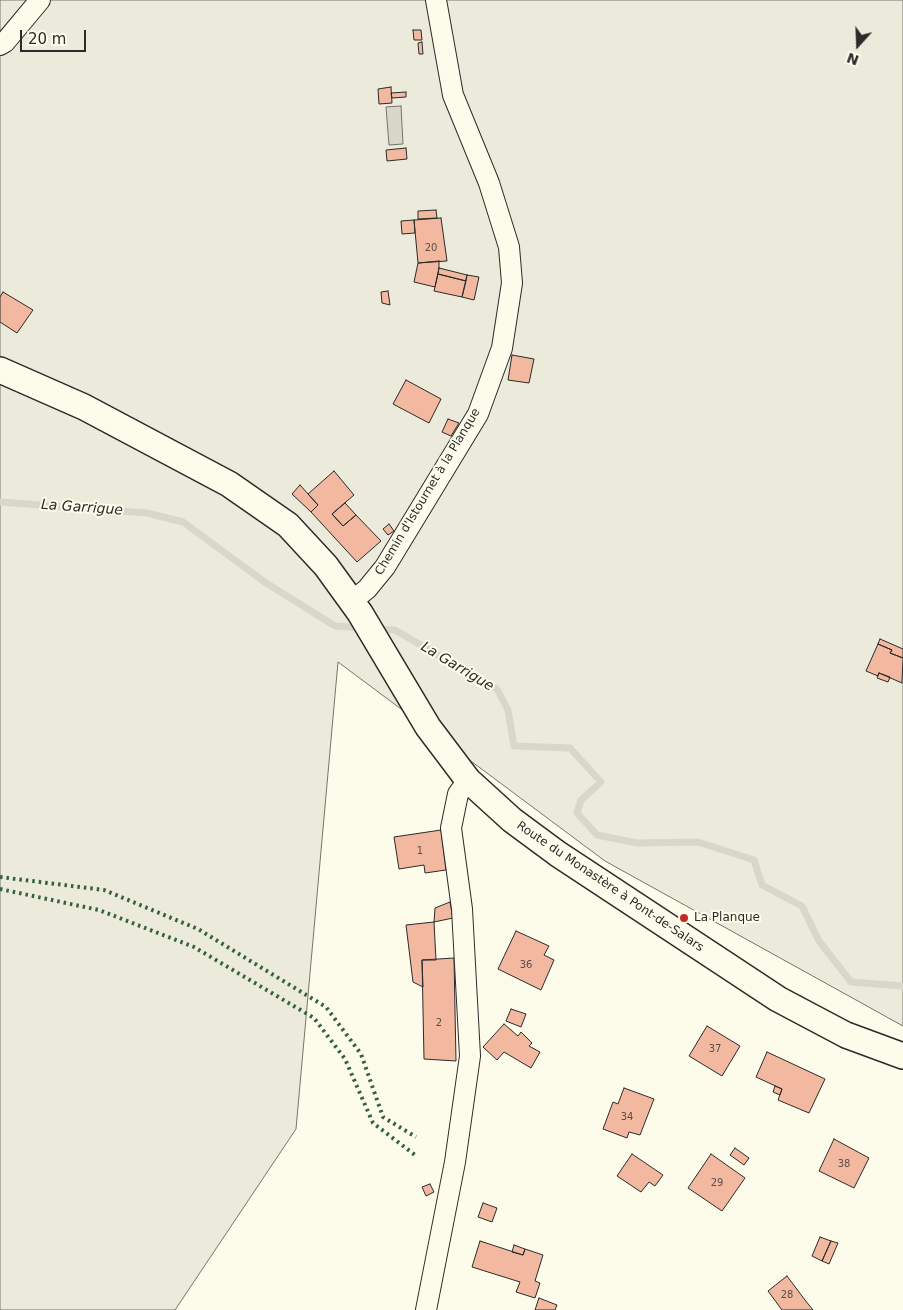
<!DOCTYPE html>
<html>
<head>
<meta charset="utf-8">
<style>
  body { margin:0 }
  #map { position:relative; width:903px; height:1310px; overflow:hidden; background:#fdfbea; font-family:"DejaVu Sans",sans-serif }
  canvas { display:block }
  .north { position:absolute; left:833px; top:20px; width:50px; height:50px; -webkit-text-stroke:4px #fdfbea; paint-order:stroke; rotate:200deg; font-size:14px; font-weight:700; line-height:20px; text-align:center; color:#2b2b2b }
  .north::after { content:''; display:block; margin:auto; width:18px; height:22px; background:#2b2b2b; clip-path:polygon(50% 0,100% 100%,50% 72%,0 100%) }
  .scale { position:absolute; left:20px; top:30px; width:66px; height:22px; box-sizing:border-box; border:2px solid #2b2b2b; border-top:0; padding-left:6px; font-size:15px; line-height:18px; white-space:nowrap; color:#2b2b2b; -webkit-text-stroke:4px #fdfbea; paint-order:stroke }
</style>
</head>
<body>
<div id="map">
<canvas width="903" height="1310"></canvas>
<div class="north">N</div>
<div class="scale">20 m</div>
</div>
<script>
const g = document.querySelector('canvas').getContext('2d');
g.lineJoin = 'round';
function paint(path, color) { g.fillStyle = color; g.fill(path, 'evenodd'); }
const poly = rows => new Path2D(rows.map(r => 'M' + r).join(''));
function trace(path, color, width, dash) { g.strokeStyle = color; g.lineWidth = width; g.lineCap = dash ? 'butt' : 'round'; g.setLineDash(dash || []); g.stroke(path); }
function label(font, color, halo, rows, align = 'center') {
  g.font = font + ' "DejaVu Sans",sans-serif'; g.lineWidth = 4; g.setLineDash([]); g.textBaseline = 'middle'; g.strokeStyle = halo; g.fillStyle = color; for (const [text, x, y, turn = 0] of rows) {
    g.save(); g.translate(x, y); g.rotate((+turn || 0) * Math.PI / 180); g.textAlign = isNaN(turn) ? turn : align; if (halo) g.strokeText(text, 0, 0); g.fillText(text, 0, 0); g.restore();
  }
}
const green = poly([
  [0,0,903,0,903,1026,605,861,338,662,296,1129,175,1310,0,1310,0,0]
]);
paint(green, '#ecebdb');
trace(green, '#74746e', 1);
const water = poly([
  [401,106,403,144,389,145,386,107,401,106]
]);
paint(water, '#d8d7c9');
trace(water, '#74746e', 1);
trace(poly([
  [0,502,147,513,183,522,266,583,335,626,363,628],
  [376,629,395,630,497,689,508,710,514,746,570,748,601,782,581,800,577,813,597,835,637,843,698,842,754,860,762,885,802,906,819,941,851,982,903,986]
]), '#d8d7c9', 7);
const building = poly([
  [413,30,421,30,422,40,414,40,413,30],
  [422,42,423,54,419,54,418,43,422,42],
  [391,87,392,103,379,104,378,89,391,87],
  [406,92,406,97,392,98,391,93,406,92],
  [406,148,407,159,387,161,386,150,406,148],
  [436,210,437,218,418,219,418,211,436,210],
  [441,218,447,261,418,263,414,220,441,218],
  [414,220,415,233,402,234,401,221,414,220],
  [439,261,439,268,435,287,414,282,418,263,439,261],
  [439,268,467,275,466,281,438,274,439,268],
  [438,274,466,281,462,297,434,291,438,274],
  [467,275,479,277,474,300,462,297,467,275],
  [388,291,390,305,382,303,381,292,388,291],
  [3,292,33,310,17,333,0,322,0,297,3,292],
  [512,355,534,359,529,383,508,380,512,355],
  [406,380,441,399,429,423,393,404,406,380],
  [448,419,459,423,451,436,442,432,448,419],
  [334,471,354,495,332,514,343,526,356,515,381,541,357,562,311,512,318,505,308,494,334,471],
  [300,485,318,505,311,512,292,494,300,485],
  [345,503,356,515,343,526,332,514,345,503],
  [389,524,394,531,388,535,383,529,389,524],
  [880,639,903,649,903,658,890,653,892,650,878,644,880,639],
  [878,644,892,650,890,653,903,658,902,683,879,673,878,676,866,671,878,644],
  [879,673,890,677,888,682,877,678,879,673],
  [441,830,446,870,425,873,424,865,399,869,394,837,441,830],
  [450,902,453,918,434,922,435,908,450,902],
  [434,922,436,960,422,960,423,987,413,982,406,925,434,922],
  [516,931,549,946,544,955,554,960,541,990,498,969,516,931],
  [454,958,456,1061,424,1059,422,960,454,958],
  [511,1009,526,1014,521,1027,506,1021,511,1009],
  [504,1024,518,1036,521,1032,532,1043,529,1046,540,1052,531,1068,504,1052,497,1060,483,1047,504,1024],
  [707,1026,740,1046,722,1076,689,1056,707,1026],
  [767,1052,825,1079,809,1113,778,1100,782,1089,756,1077,767,1052],
  [775,1086,782,1089,780,1095,773,1092,775,1086],
  [624,1088,654,1099,640,1135,629,1132,627,1138,603,1129,613,1102,618,1104,624,1088],
  [834,1139,869,1158,854,1188,819,1171,834,1139],
  [735,1148,749,1158,744,1165,730,1155,735,1148],
  [632,1154,663,1175,655,1186,649,1182,641,1192,617,1176,632,1154],
  [711,1154,745,1178,722,1211,688,1188,711,1154],
  [430,1184,434,1192,426,1196,422,1187,430,1184],
  [483,1203,497,1208,492,1222,478,1217,483,1203],
  [820,1237,831,1241,822,1261,812,1256,820,1237],
  [480,1241,523,1255,525,1249,543,1255,535,1281,540,1283,535,1298,516,1292,520,1282,472,1267,480,1241],
  [831,1241,838,1243,829,1264,822,1261,831,1241],
  [514,1245,525,1249,523,1255,512,1252,514,1245],
  [787,1276,805,1300,813,1310,782,1310,768,1291,787,1276],
  [539,1298,557,1305,555,1310,535,1310,539,1298]
]);
paint(building, '#f2b8a0');
trace(building, '#2b2b2b', 1);
const minor = poly([
  [0,45,5,42,40,0],
  [352,601,367,589,385,567,478,414,502,348,512,283,509,247,489,183,453,95,436,0],
  [426,1310,455,1162,470,1056,462,909,451,828,458,794,468,780]
]);
const tertiary = poly([
  [0,370,84,407,229,484,288,525,326,566,360,613,428,727,468,780,512,820,558,854,778,999,846,1035,903,1056]
]);
trace(minor, '#2b2b2b', 22);
trace(tertiary, '#2b2b2b', 28);
trace(minor, '#fdfbea', 20);
trace(tertiary, '#fdfbea', 25);
trace(poly([
  [0,877,104,890,198,929,326,1007,361,1054,383,1117,416,1137],
  [0,889,99,910,194,947,314,1018,345,1059,373,1123,415,1155]
]), '#34623c', 4, [2.5, 4]);
for (const [x, y, r, color] of [
  [684,918,5,"#c62828"]
]) { const dot = new Path2D(); dot.arc(x, y, r, 0, 2 * Math.PI); g.fillStyle = color; g.fill(dot); trace(dot, '#fdfbea', 2); }
label('10px', '#5d4e48', null, [
  ["20",431,248],
  ["1",420,851],
  ["36",526,965],
  ["2",439,1023],
  ["37",715,1049],
  ["34",627,1117],
  ["38",844,1164],
  ["29",717,1183],
  ["28",787,1295]
]);
label('12px', '#2b2b2b', '#fdfbea', [
  ["Chemin d'Istournet à la Planque",428,492,-59],
  ["Route du Monastère à Pont-de-Salars",610,887,34]
]);
label('12px', '#2b2b2b', '#fdfbea', [
  ["La Planque",694,918]
], 'left');
label('italic 14px', '#2b2b2b', '#fdfbea', [
  ["La Garrigue",82,508,4],
  ["La Garrigue",457,667,31]
]);
</script>
</body>
</html>
